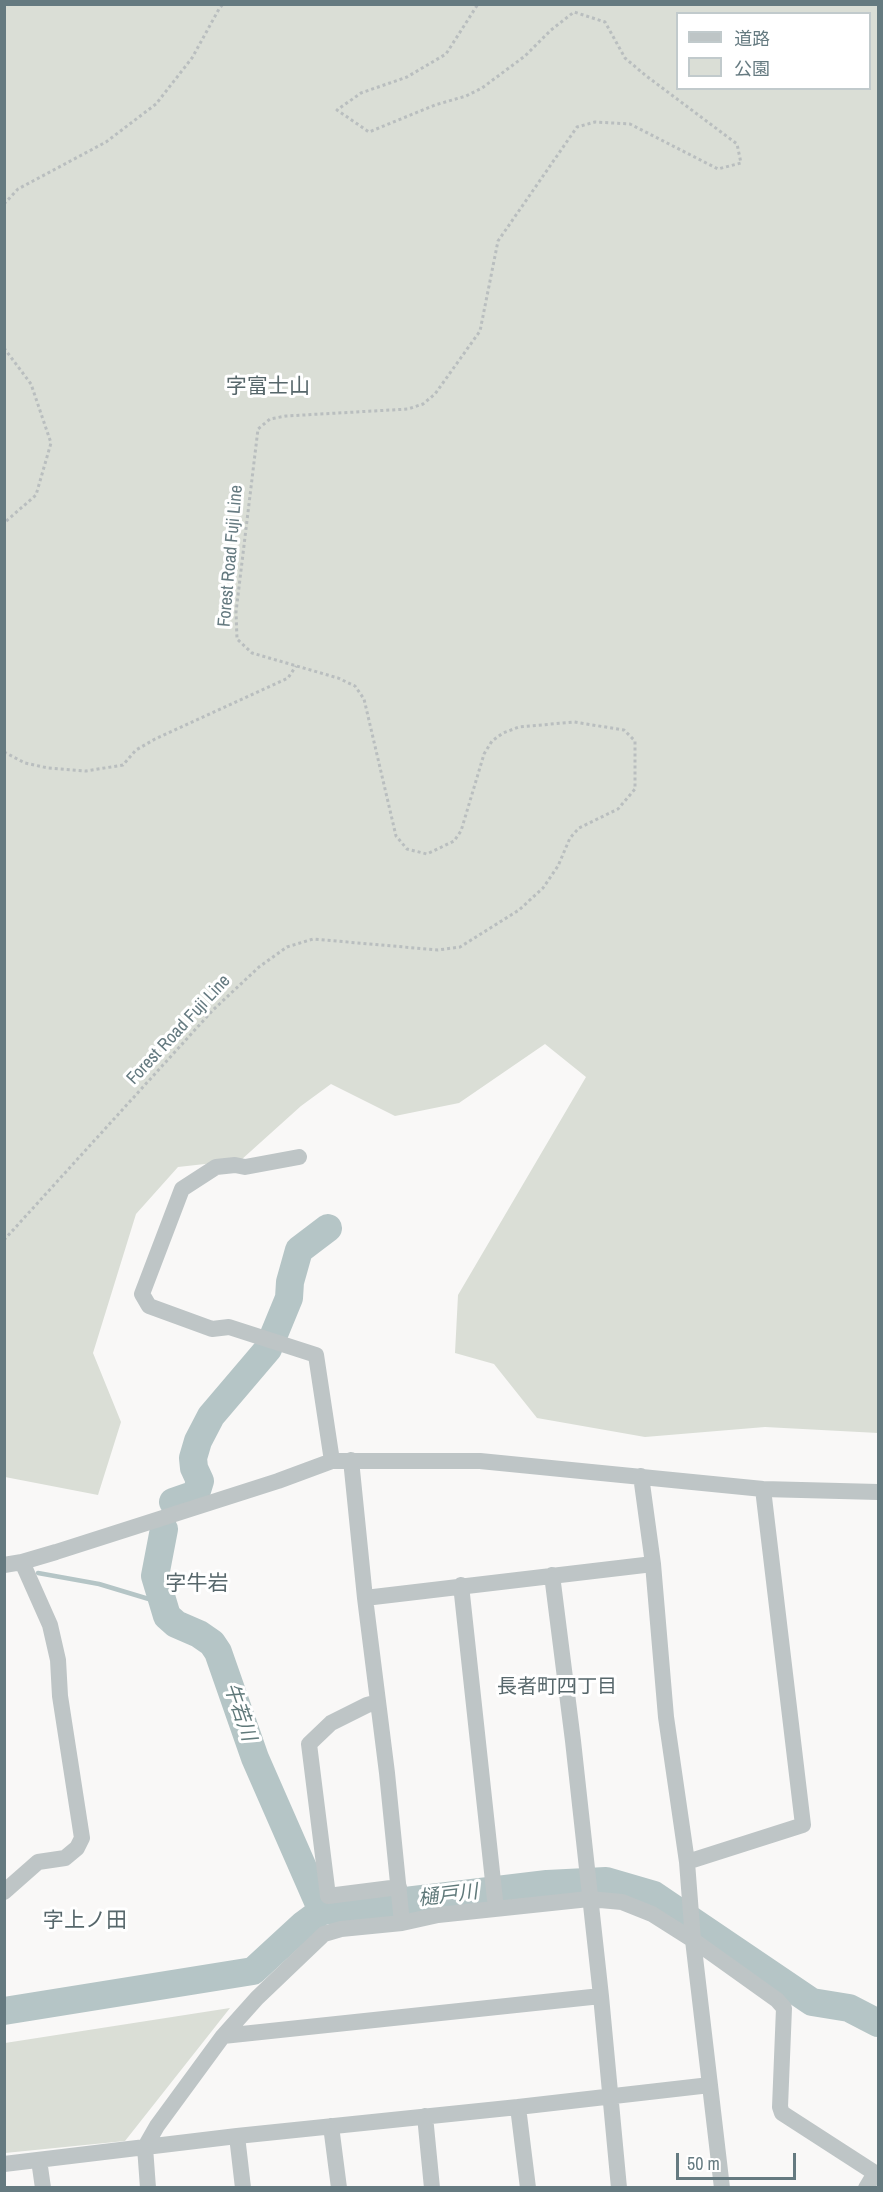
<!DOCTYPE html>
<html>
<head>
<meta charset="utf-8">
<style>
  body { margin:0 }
  #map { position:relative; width:883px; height:2192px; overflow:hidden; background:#f9f8f7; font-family:"Archivo Narrow","Noto Sans JP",sans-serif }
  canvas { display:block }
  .frame { position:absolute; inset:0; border:6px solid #657a80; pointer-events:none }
  .legend { position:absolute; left:676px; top:12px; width:195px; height:78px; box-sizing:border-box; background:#fff; border:2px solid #c1cacc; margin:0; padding:8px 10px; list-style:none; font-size:18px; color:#657a80 }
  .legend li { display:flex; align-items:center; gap:12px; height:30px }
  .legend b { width:30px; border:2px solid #c1cacc }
  .scale { position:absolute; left:676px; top:2153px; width:120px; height:27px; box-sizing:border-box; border:3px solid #657a80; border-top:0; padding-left:8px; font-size:18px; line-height:21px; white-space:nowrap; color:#657a80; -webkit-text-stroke:4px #fff; paint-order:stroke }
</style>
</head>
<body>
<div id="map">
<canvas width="883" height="2192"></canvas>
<div class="frame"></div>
<ul class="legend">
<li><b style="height:8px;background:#bec5c6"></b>道路</li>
<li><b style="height:16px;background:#daded6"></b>公園</li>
</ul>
<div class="scale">50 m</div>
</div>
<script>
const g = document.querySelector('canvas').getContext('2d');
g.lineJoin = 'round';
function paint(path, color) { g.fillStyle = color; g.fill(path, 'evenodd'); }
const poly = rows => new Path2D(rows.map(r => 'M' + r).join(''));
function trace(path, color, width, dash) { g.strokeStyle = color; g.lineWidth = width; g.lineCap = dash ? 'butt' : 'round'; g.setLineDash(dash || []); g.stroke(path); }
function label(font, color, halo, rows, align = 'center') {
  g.font = font + ' "Archivo Narrow","Noto Sans JP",sans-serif'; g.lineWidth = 6; g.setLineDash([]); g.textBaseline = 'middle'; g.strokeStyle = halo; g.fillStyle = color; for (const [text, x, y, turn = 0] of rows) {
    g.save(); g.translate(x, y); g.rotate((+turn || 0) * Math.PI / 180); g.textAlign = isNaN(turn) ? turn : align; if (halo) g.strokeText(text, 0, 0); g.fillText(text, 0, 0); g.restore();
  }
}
paint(poly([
  [4,5,878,5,878,1433,765,1427,645,1437,537,1418,494,1364,455,1353,458,1295,586,1077,545,1044,459,1103,395,1116,331,1084,301,1106,241,1160,178,1167,136,1214,93,1353,121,1422,98,1495,5,1477],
  [678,14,870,14,870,88,678,88],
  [230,2008,125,2141,5,2153,5,2043]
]), '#daded6');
trace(poly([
  [38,1573,99,1584,162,1603]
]), '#b5c5c6', 4.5);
trace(poly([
  [173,1502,196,1494,200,1481,194,1468,193,1458,198,1441,211,1416,268,1349,289,1298,290,1282,299,1250,328,1228],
  [164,1529,155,1576,167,1616,176,1624,199,1634,212,1643,218,1652,255,1758,322,1911],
  [4,2011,253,1971,303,1925,322,1911,547,1884,606,1881,654,1895,812,2002,849,2008,878,2023]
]), '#b5c5c6', 28);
trace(poly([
  [4,204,18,189,106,142,156,104,192,58,219,9,223,4],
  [4,348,31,384,51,443,36,495,4,523],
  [4,752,25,763,48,768,86,771,123,765,136,750,155,739,288,678,296,666],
  [4,1240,213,1010,259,967,287,947,313,939,438,950,460,947,519,910,543,888,558,866,570,838,579,828,618,809,635,789,635,741,624,730,574,722,519,727,503,733,492,741,484,754,461,831,454,841,427,854,407,849,396,836,364,699,355,686,338,678,252,653,237,639,236,612,258,429,270,419,286,416,408,409,423,404,435,394,480,331,498,241,577,127,595,122,630,124,718,169,741,163,737,144,645,75,625,58,605,22,574,12,551,30,525,56,482,88,466,96,435,105,369,132,337,110,361,93,407,77,446,54,478,4]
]), '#b9bebf', 3, [3, 3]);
trace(poly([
  [299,1157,245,1167,235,1165,216,1167,182,1189,142,1294,149,1306,212,1329,229,1327,316,1355,332,1461],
  [351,1460,365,1598,387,1773,402,1923],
  [641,1476,653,1564,666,1717,687,1862,693,1940,722,2188],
  [4,1565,22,1562,56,1552,278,1481,332,1461,480,1461,763,1489,878,1492],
  [552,1575,573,1741,601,1996,619,2188],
  [461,1585,496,1909],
  [365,1598,653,1564],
  [378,1702,367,1705,331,1723,309,1744,328,1896,399,1887],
  [687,1862,803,1825,763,1489],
  [4,1892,38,1862,65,1858,77,1848,82,1838,60,1696,58,1660,50,1625,22,1562],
  [223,2036,601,1996],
  [518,2107,528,2188],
  [425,2116,432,2188],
  [331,2126,339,2188],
  [237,2136,243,2188],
  [39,2160,43,2188],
  [4,2164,237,2136,518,2107,710,2085],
  [148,2188,145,2147,157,2126,223,2036,257,1998,324,1934,341,1929,402,1923,438,1915,589,1899,622,1902,652,1914,693,1940,777,2000,784,2008,780,2107,782,2113,878,2175],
  [866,2188,875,2173]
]), '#bec5c6', 16);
label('18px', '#657a80', '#fff', [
  ["Forest Road Fuji Line",231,556,-85],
  ["Forest Road Fuji Line",179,1030,-47]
]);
label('20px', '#57676b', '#fff', [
  ["長者町四丁目",557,1688]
]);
label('italic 20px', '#60797a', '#fff', [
  ["牛若川",239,1712,71],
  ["樋戸川",448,1896,-7]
]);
label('21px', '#57676b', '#fff', [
  ["字富士山",268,387],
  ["字牛岩",197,1584],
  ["字上ノ田",85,1921]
]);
</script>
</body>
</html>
